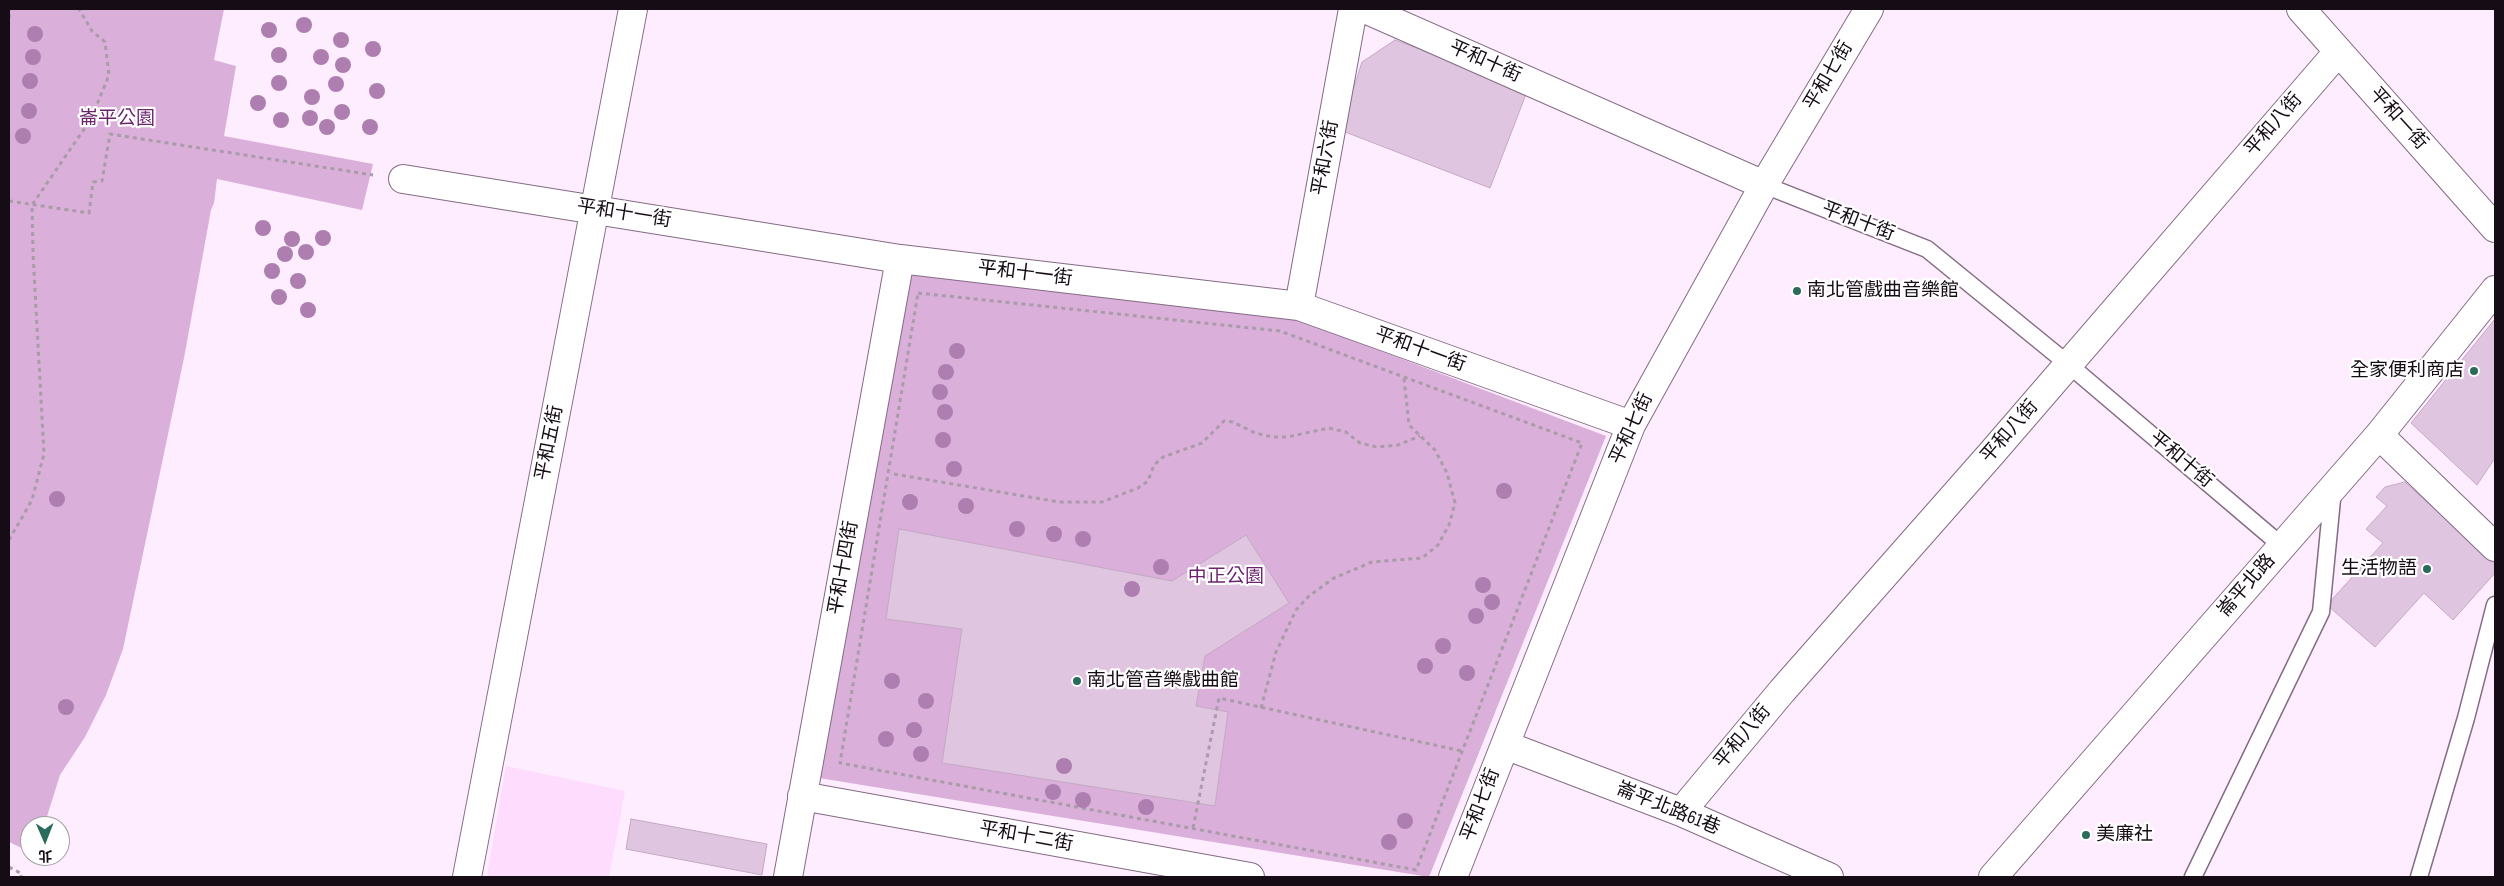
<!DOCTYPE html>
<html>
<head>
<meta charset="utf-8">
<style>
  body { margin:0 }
  #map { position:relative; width:2504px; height:886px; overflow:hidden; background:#feedfe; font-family:"Sofia Sans Condensed","Noto Sans TC",sans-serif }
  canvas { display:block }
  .frame { position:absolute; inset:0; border:10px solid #150c15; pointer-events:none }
  .north { position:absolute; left:20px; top:816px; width:50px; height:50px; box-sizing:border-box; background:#fff; border:1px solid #a19ea1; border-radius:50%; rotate:179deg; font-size:14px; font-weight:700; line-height:20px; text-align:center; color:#150c15 }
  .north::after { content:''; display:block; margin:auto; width:18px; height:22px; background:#296c5d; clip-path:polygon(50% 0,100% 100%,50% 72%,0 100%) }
</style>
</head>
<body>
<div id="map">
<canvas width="2504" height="886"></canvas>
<div class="frame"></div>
<div class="north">北</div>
</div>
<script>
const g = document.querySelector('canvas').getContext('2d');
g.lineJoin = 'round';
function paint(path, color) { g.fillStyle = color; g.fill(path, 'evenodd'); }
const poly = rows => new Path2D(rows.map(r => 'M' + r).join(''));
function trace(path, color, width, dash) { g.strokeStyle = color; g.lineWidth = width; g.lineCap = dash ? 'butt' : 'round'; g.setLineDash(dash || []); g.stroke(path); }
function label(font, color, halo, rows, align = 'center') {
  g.font = font + ' "Sofia Sans Condensed","Noto Sans TC",sans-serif'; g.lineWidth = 4.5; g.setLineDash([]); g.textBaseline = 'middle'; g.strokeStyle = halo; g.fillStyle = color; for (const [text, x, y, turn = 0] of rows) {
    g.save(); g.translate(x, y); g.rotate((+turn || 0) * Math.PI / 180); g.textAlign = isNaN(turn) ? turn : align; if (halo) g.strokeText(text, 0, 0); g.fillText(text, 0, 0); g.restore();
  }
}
paint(poly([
  [506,766,625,791,609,877,487,877]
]), '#fddcfd');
paint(poly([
  [9,9,224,9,214,60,236,66,224,136,373,164,362,210,217,179,214,203,211,210,184,358,123,649,106,695,85,737,60,775,44,826,30,826,30,852,9,842],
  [908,269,1296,319,1606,436,1429,877,819,778]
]), '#daafda');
const building = poly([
  [1395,40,1528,89,1490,188,1340,130,1362,62,1395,40],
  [2495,319,2495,458,2477,485,2411,423,2495,319],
  [2405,482,2495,564,2495,573,2453,620,2424,593,2375,647,2327,605,2383,543,2366,529,2387,506,2376,497,2385,487,2405,482],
  [899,529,1172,581,1246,535,1289,603,1205,656,1196,706,1228,712,1215,806,942,763,962,629,886,619,899,529],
  [631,819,767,844,762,875,626,849,631,819]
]);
paint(building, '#dfc5df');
trace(building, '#c4a9c4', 1);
const service = poly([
  [1764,185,1927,249,2068,364,2282,546],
  [2193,877,2321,612,2333,489],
  [2419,877,2466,718,2495,605]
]);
const minor = poly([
  [1365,9,1764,185],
  [2301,9,2495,228],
  [403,179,900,259,1299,306,1631,425],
  [1299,306,1353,9],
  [2379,435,2495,547],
  [1505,745,1681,812,1829,877],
  [802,796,1250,877],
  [1681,812,1782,691,1991,454,2338,52],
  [467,877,633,9],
  [788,877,900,259],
  [1453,877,1631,425,1764,185,1869,9],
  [1993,877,2379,435,2495,290]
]);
trace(service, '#846c84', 19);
trace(minor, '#846c84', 30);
trace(poly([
  [9,18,10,9],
  [9,201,89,213,93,182,102,181,110,134,373,175],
  [918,293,1280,331,1582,443,1416,870,840,763,918,293],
  [894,474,1059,502,1102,502,1138,488,1148,481,1154,465,1163,457,1202,443,1224,421,1233,422,1255,433,1273,437,1287,437,1329,428,1346,432,1360,443,1377,447,1398,445,1420,436],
  [9,540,32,500,44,454,33,253,32,205,91,119,109,75,105,42,92,31,79,9],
  [1261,708,1276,652,1296,610,1309,596,1334,578,1372,562,1422,558,1438,545,1449,525,1455,503,1447,473,1435,450,1409,425,1404,378],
  [1193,828,1219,698,1462,751],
  [9,867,22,874,21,877]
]), '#aa9baa', 3, [4, 4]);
trace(service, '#fff', 16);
trace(minor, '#fff', 28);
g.fillStyle = '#ad7eaf';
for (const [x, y] of [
  [304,25],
  [269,30],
  [35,34],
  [341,40],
  [373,49],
  [279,55],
  [33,57],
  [321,57],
  [343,65],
  [30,81],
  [279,83],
  [336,84],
  [377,91],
  [312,97],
  [258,103],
  [29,111],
  [342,112],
  [310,118],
  [281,120],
  [327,127],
  [370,127],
  [23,136],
  [263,228],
  [323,238],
  [292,239],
  [306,252],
  [285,254],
  [272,271],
  [298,281],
  [279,297],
  [308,310],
  [957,351],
  [946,372],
  [940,392],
  [945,412],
  [943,440],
  [954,469],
  [1504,491],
  [57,499],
  [910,502],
  [966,506],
  [1017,529],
  [1054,534],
  [1083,539],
  [1161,567],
  [1483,585],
  [1132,589],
  [1492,602],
  [1476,616],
  [1443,646],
  [1425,666],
  [1467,673],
  [892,681],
  [926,701],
  [66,707],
  [914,730],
  [886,739],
  [921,754],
  [1064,766],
  [1053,792],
  [1083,800],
  [1146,807],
  [1405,821],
  [1389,842]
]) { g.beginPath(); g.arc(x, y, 8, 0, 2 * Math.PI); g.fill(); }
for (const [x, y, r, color] of [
  [1797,291,5,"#296c5d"],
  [2474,371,5,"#296c5d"],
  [2427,569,5,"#296c5d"],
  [1077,681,5,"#296c5d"],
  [2086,835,5,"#296c5d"]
]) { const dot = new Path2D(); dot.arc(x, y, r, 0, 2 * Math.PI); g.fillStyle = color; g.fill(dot); trace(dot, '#fff', 2); }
label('19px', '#150c15', '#fff', [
  ["平和十街",1485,62,24],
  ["平和七街",1829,76,-59],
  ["平和一街",2398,119,48],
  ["平和八街",2274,125,-49],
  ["平和六街",1326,158,-80],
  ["平和十一街",624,214,9],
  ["平和十街",1858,222,21],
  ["平和十一街",1025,274,7],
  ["平和十一街",1420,350,20],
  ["平和七街",1632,429,-65],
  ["平和八街",2010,432,-49],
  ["平和五街",550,443,-79],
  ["平和十街",2181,460,40],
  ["平和十四街",844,568,-80],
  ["崙平北路",2247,586,-49],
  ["平和八街",1743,737,-50],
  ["平和七街",1481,805,-69],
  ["崙平北路61巷",1668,809,22],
  ["平和十二街",1026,837,10]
]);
label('19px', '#6b246e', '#fff', [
  ["崙平公園",117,119],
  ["中正公園",1226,577]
]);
label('19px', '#150c15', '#fff', [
  ["南北管戲曲音樂館",1807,291],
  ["全家便利商店",2464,371,"right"],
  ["生活物語",2417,569,"right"],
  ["南北管音樂戲曲館",1087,681],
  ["美廉社",2096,835]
], 'left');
</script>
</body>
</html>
